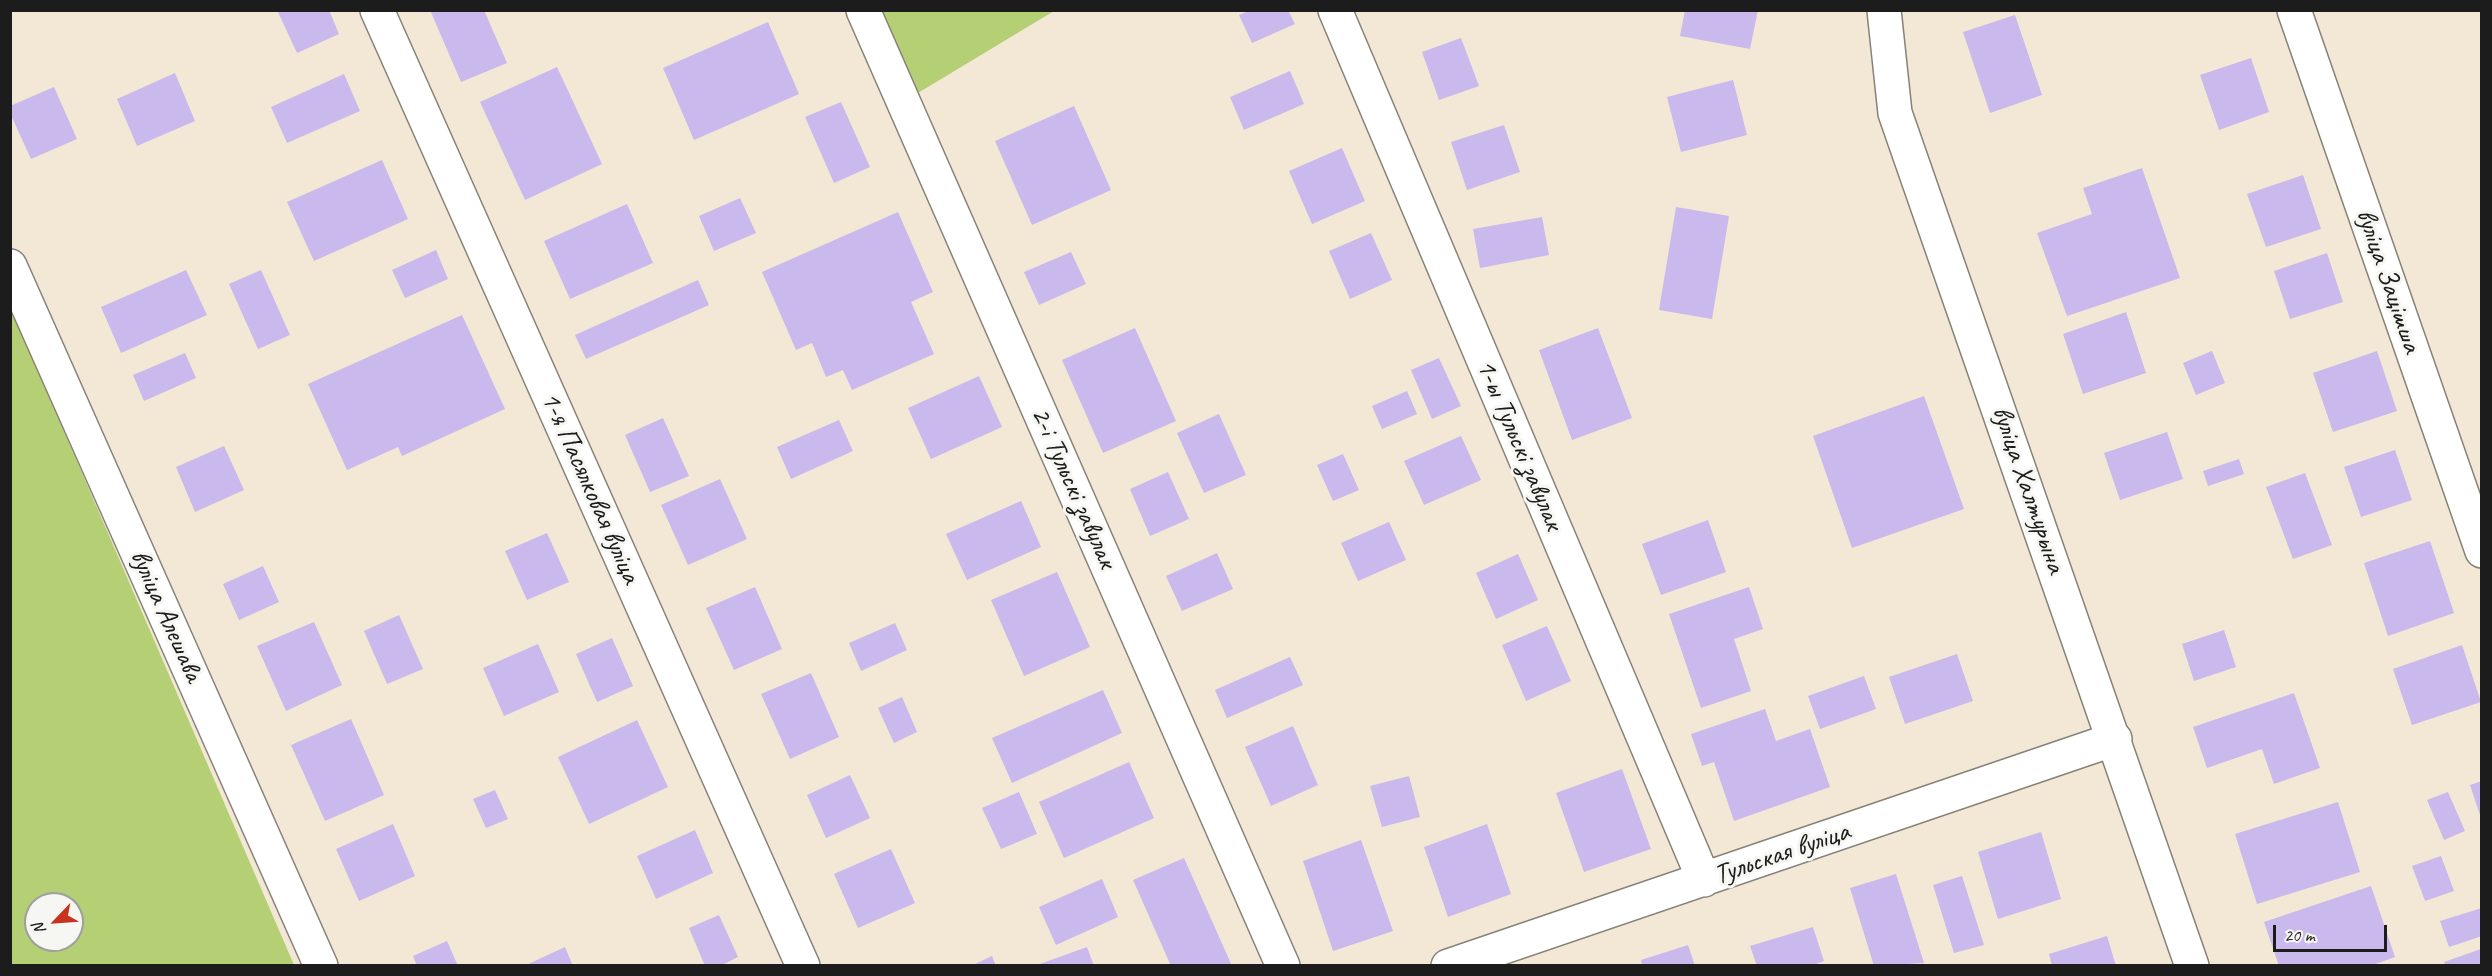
<!DOCTYPE html>
<html>
<head>
<meta charset="utf-8">
<style>
  body { margin:0 }
  #map { position:relative; width:2492px; height:976px; overflow:hidden; background:#f2e8d5; font-family:Caveat,sans-serif }
  canvas { display:block }
  .frame { position:absolute; inset:0; border:12px solid #1c1c1c; pointer-events:none }
  .north { position:absolute; left:24px; top:892px; width:60px; height:60px; box-sizing:border-box; background:#f6f6f2; border:2px solid #9f9f9c; border-radius:50%; rotate:245deg; font-size:16px; font-weight:700; line-height:24px; text-align:center; color:#1c1c1c }
  .north::after { content:''; display:block; margin:auto; width:21px; height:27px; background:#c8321e; clip-path:polygon(50% 0,100% 100%,50% 72%,0 100%) }
  .scale { position:absolute; left:2273px; top:925px; width:114px; height:27px; box-sizing:border-box; border:3px solid #1c1c1c; border-top:0; padding-left:8px; font-size:18px; line-height:21px; white-space:nowrap; color:#1c1c1c; -webkit-text-stroke:4px #f6f6f2; paint-order:stroke }
</style>
</head>
<body>
<div id="map">
<canvas width="2492" height="976"></canvas>
<div class="frame"></div>
<div class="north">N</div>
<div class="scale">20 m</div>
</div>
<script>
const g = document.querySelector('canvas').getContext('2d');
g.lineJoin = 'round';
function paint(path, color) { g.fillStyle = color; g.fill(path, 'evenodd'); }
const poly = rows => new Path2D(rows.map(r => 'M' + r).join(''));
function trace(path, color, width, dash) { g.strokeStyle = color; g.lineWidth = width; g.lineCap = dash ? 'butt' : 'round'; g.setLineDash(dash || []); g.stroke(path); }
function label(font, color, halo, rows, align = 'center') {
  g.font = font + ' Caveat,sans-serif'; g.lineWidth = 6; g.setLineDash([]); g.textBaseline = 'middle'; g.strokeStyle = halo; g.fillStyle = color; for (const [text, x, y, turn = 0] of rows) {
    g.save(); g.translate(x, y); g.rotate((+turn || 0) * Math.PI / 180); g.textAlign = isNaN(turn) ? turn : align; if (halo) g.strokeText(text, 0, 0); g.fillText(text, 0, 0); g.restore();
  }
}
paint(poly([
  [863,11,1054,11,903,102],
  [11,308,294,965,11,965],
  [36,904,72,904,72,940,36,940]
]), '#b5cf74');
paint(poly([
  [277,10,329,10,339,34,297,53],
  [430,10,484,10,507,63,461,82],
  [1251,10,1288,10,1295,24,1252,43,1239,15],
  [1685,10,1758,10,1750,49,1680,36],
  [2015,15,2042,95,1990,113,1963,32],
  [768,22,799,94,694,140,663,68],
  [1461,38,1479,86,1439,100,1422,52],
  [2251,58,2269,112,2219,130,2200,75],
  [557,67,602,164,525,200,480,102],
  [1290,71,1304,104,1244,130,1230,97],
  [175,73,195,121,137,146,117,99],
  [344,74,360,111,287,143,271,107],
  [1733,80,1747,135,1681,152,1667,97],
  [54,87,77,139,31,159,10,113,10,106],
  [841,102,870,167,834,183,805,117],
  [1074,106,1111,190,1032,225,995,141],
  [1504,125,1520,172,1467,190,1451,142],
  [1342,148,1365,201,1312,224,1289,171],
  [382,160,408,219,314,261,287,202],
  [2142,168,2180,278,2067,316,2037,233,2092,214,2083,188],
  [2303,175,2321,229,2266,247,2247,194],
  [740,198,756,233,714,251,699,216],
  [627,204,653,263,570,299,544,241],
  [1676,207,1729,216,1712,319,1659,310],
  [898,212,933,292,911,302,934,354,852,390,843,370,826,377,812,343,796,350,762,272],
  [1542,217,1549,255,1480,268,1473,229],
  [1371,233,1392,280,1350,299,1329,251],
  [436,250,448,279,405,298,392,270],
  [1071,252,1086,284,1039,305,1024,272],
  [2327,253,2343,302,2290,319,2274,271],
  [186,270,207,315,121,353,101,307],
  [261,270,290,335,258,349,229,284],
  [698,280,709,305,586,359,575,335],
  [2126,312,2146,373,2083,394,2063,334],
  [462,315,505,409,402,456,398,447,347,470,308,384],
  [1135,328,1176,421,1103,453,1062,360],
  [1598,328,1632,418,1572,440,1539,350],
  [2212,351,2225,383,2196,395,2183,363],
  [2377,351,2397,411,2333,432,2313,373],
  [185,353,196,378,144,401,133,375],
  [1439,358,1461,406,1432,419,1411,370],
  [979,376,1002,427,931,459,908,408],
  [1407,391,1417,414,1382,429,1372,406],
  [1924,396,1964,509,1852,548,1813,436],
  [1219,414,1246,475,1204,493,1177,433],
  [663,418,689,476,650,492,625,435],
  [839,420,853,451,791,479,777,447],
  [2167,432,2183,479,2120,500,2104,453],
  [1461,436,1481,480,1424,505,1404,461],
  [224,446,244,490,195,512,176,467],
  [2395,450,2412,500,2361,517,2344,467],
  [1343,454,1359,490,1333,501,1317,465],
  [2239,459,2244,474,2208,486,2203,471],
  [1168,472,1189,519,1150,536,1130,489],
  [2305,473,2332,545,2293,559,2266,487],
  [720,479,747,539,688,565,661,505],
  [1021,501,1041,547,967,580,946,534],
  [1708,520,1726,572,1661,595,1642,544],
  [1389,522,1406,560,1358,581,1341,543],
  [547,533,569,582,527,600,505,551],
  [2430,541,2454,613,2388,636,2364,563],
  [1217,553,1233,589,1182,611,1166,576],
  [1518,554,1538,600,1496,619,1476,573],
  [263,566,279,602,239,620,223,584],
  [1057,572,1090,647,1024,676,991,600],
  [755,587,782,649,734,670,706,608],
  [1749,587,1763,629,1734,639,1751,691,1701,708,1669,614],
  [399,615,423,669,387,684,364,631],
  [314,622,342,685,286,711,257,646],
  [895,623,907,650,861,671,849,643],
  [1547,626,1571,681,1526,701,1502,645],
  [2224,630,2236,667,2194,681,2182,644],
  [612,638,633,686,597,702,576,654],
  [538,644,559,692,504,716,483,668],
  [2462,645,2481,702,2412,725,2393,669],
  [1957,654,1973,701,1905,724,1889,677],
  [1290,657,1303,685,1227,718,1215,690],
  [811,673,839,737,790,759,761,694],
  [1864,676,1876,709,1820,729,1808,696],
  [1103,690,1122,733,1012,783,992,738],
  [2294,693,2320,768,2274,784,2262,749,2207,768,2193,727],
  [902,697,917,732,894,743,878,708],
  [1765,709,1776,741,1810,729,1830,787,1734,821,1714,762,1702,766,1691,734],
  [351,719,384,795,325,821,291,745],
  [637,720,668,787,589,824,558,757],
  [1293,726,1318,785,1271,806,1245,747],
  [1129,762,1154,818,1064,858,1039,802],
  [1622,769,1651,849,1584,872,1556,793],
  [850,775,870,818,826,838,807,795],
  [1409,776,1420,817,1382,827,1370,786],
  [2482,781,2482,818,2481,818,2470,785],
  [495,790,508,819,486,828,473,799],
  [1019,792,1037,834,1001,849,982,808],
  [2448,792,2465,831,2444,840,2427,800],
  [2338,802,2360,872,2257,904,2235,834],
  [393,824,415,876,359,901,336,849],
  [1487,824,1511,894,1448,917,1424,847],
  [695,830,713,873,656,899,637,856],
  [2041,832,2061,899,1998,919,1978,852],
  [1361,840,1393,931,1333,951,1303,861],
  [891,849,915,903,858,928,834,874],
  [2441,856,2454,891,2425,901,2412,866],
  [1184,858,1232,966,1171,966,1133,880],
  [1896,874,1924,963,1874,966,1850,888],
  [1962,876,1984,945,1954,953,1933,885],
  [1102,879,1118,917,1056,945,1039,907],
  [2371,886,2395,957,2370,966,2279,966,2264,922],
  [2482,908,2482,936,2449,947,2440,921],
  [719,915,738,957,720,966,705,966,689,928],
  [1813,927,1824,961,1811,966,1757,966,1750,946],
  [2107,936,2116,966,2052,966,2049,954],
  [447,941,458,966,417,966,413,956],
  [1688,945,1695,966,1642,966,1641,960],
  [565,947,573,966,524,966],
  [1087,947,1094,966,1037,966,1037,965],
  [2481,949,2482,966,2446,966,2444,962],
  [992,956,996,966,971,966]
]), '#c9b9ec');
const minor = poly([
  [377,10,803,966],
  [863,10,1283,966],
  [1335,10,1704,880],
  [2294,10,2482,551],
  [10,266,321,966],
  [1448,966,2115,739]
]);
const tertiary = poly([
  [1884,10,1895,113,2192,966]
]);
trace(minor, '#878278', 36);
trace(tertiary, '#878278', 36);
trace(minor, '#fff', 33);
trace(tertiary, '#fff', 33);
label('28px', '#1c1c1c', '#f6f6f2', [
  ["вуліца Зацішша",2388,281,71],
  ["1-ы Тульскі завулак",1519,445,67],
  ["1-я Пасялковая вуліца",590,488,66],
  ["2-і Тульскі завулак",1073,488,66],
  ["вуліца Халтурына",2028,490,71],
  ["вуліца Алешава",166,616,66],
  ["Тульская вуліца",1782,854,-19]
]);
</script>
</body>
</html>
